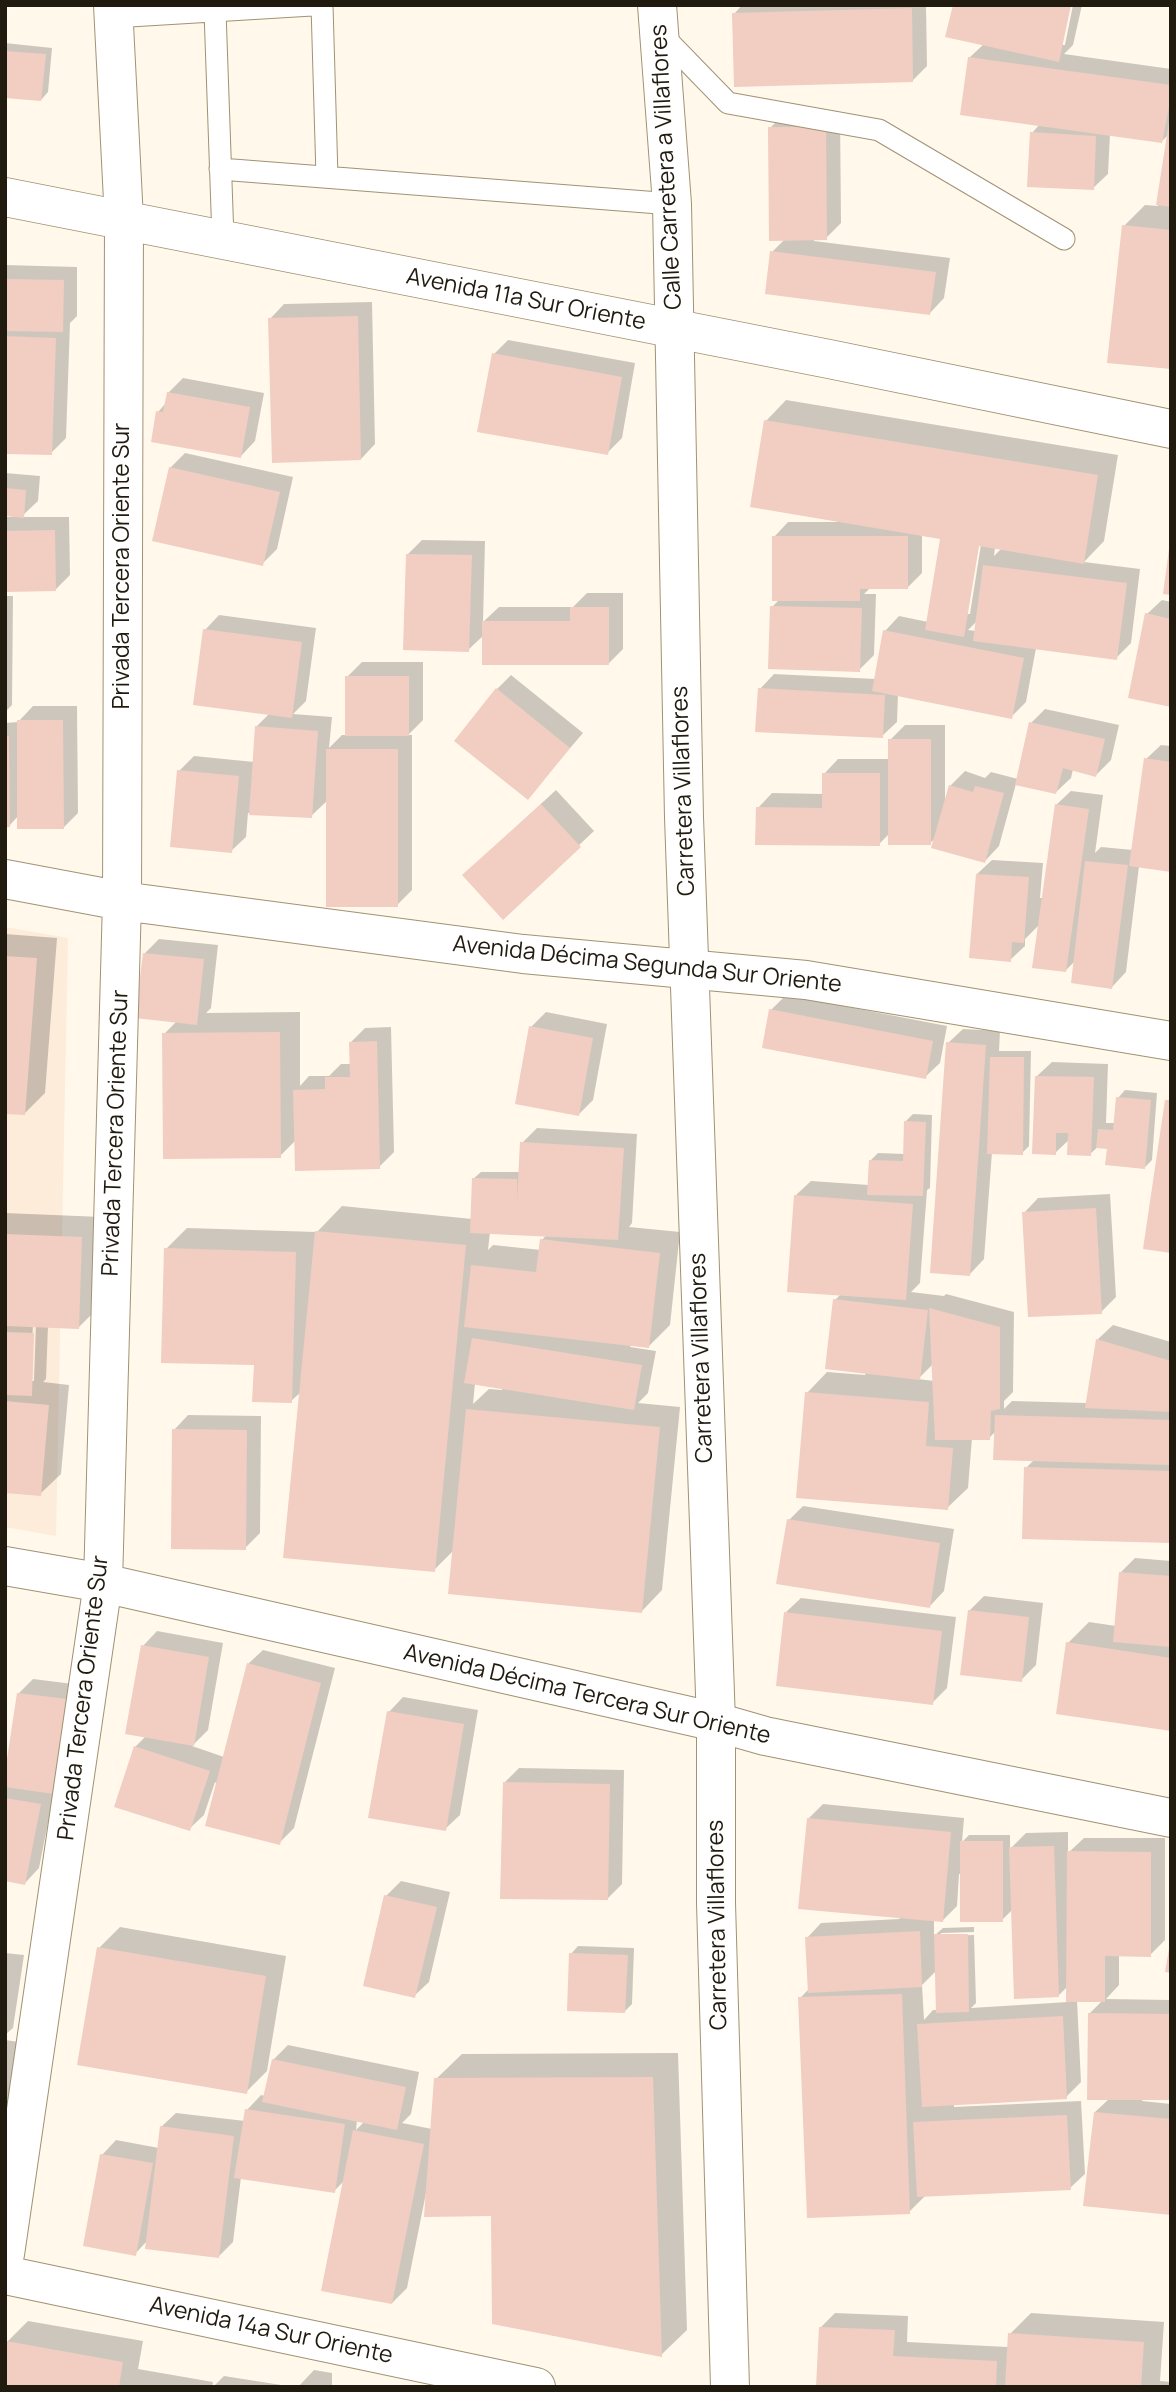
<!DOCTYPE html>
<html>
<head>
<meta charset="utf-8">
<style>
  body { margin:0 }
  #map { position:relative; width:1176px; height:2392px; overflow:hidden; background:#fff8eb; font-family:Manrope,sans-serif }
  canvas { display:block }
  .frame { position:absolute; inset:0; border:7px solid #211b0f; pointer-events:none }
</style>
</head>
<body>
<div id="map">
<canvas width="1176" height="2392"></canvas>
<div class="frame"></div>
</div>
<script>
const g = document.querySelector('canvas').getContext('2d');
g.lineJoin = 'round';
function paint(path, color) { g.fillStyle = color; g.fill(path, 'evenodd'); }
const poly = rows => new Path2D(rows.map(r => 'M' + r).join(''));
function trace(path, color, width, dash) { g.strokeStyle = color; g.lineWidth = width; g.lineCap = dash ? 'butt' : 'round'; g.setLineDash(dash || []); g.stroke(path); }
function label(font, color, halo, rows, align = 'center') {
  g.font = font + ' Manrope,sans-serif'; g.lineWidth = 6; g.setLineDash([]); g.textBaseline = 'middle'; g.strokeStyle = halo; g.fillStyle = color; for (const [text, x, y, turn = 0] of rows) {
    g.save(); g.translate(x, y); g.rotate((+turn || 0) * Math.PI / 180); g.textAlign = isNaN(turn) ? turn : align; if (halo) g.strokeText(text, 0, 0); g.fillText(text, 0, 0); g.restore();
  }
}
paint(poly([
  [5,927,68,938,56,1536,5,1527]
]), '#fdecda');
paint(poly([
  [742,5,926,5,927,66,913,80,734,14],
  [1073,5,1082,5,1073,45,1064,54,1171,69,1171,368,1124,226,1145,205,1158,206,1169,134,1162,141,1110,134,1108,174,1093,188,1032,133,1040,124,969,58,984,44,1065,45],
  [5,43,52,48,48,92,41,100,5,96],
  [785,113,840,113,841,223,826,238,814,238,814,241,950,258,944,298,930,313,772,252,785,239,770,128],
  [5,265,77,267,77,316,70,323,66,438,51,453,5,452],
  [372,302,375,444,361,459,270,319,284,304],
  [508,340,635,363,622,438,607,453,494,354],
  [183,378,264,393,255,441,241,456,158,412,166,403,168,393],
  [786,400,1118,455,1104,541,1084,562,1140,569,1131,643,1116,658,1036,648,1026,702,1011,717,898,694,897,722,882,736,760,689,774,674,876,679,885,631,899,616,928,622,942,537,922,534,922,573,907,588,870,588,864,594,876,594,874,655,859,670,772,607,780,599,774,537,788,522,837,522,837,520,766,421],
  [979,537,982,538,970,614,966,614],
  [995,547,1002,548,994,556],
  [977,621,976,631,968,630],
  [185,453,293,477,277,549,262,564,170,468],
  [5,473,40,476,38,501,21,517,69,517,70,575,55,590,5,590,5,517,12,517,12,515,5,514],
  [422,540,485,541,483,622,499,607,573,607,587,593,623,593,623,649,609,663,484,635,468,650,408,554],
  [5,596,13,596,12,705,5,712],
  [1162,600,1171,602,1171,705,1147,614],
  [219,615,316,628,306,701,293,714,332,717,329,748,342,735,347,735,347,677,362,662,423,662,423,720,408,735,412,735,412,890,397,905,328,800,311,816,248,813,246,837,231,851,179,771,194,756,254,762,256,727,270,713,205,630],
  [511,675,583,733,528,797,497,689],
  [33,706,77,706,78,813,63,828,19,815,10,825,5,825,5,723,18,722],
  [1045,709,1119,725,1111,760,1096,775,1073,769,1071,778,1056,792,1016,784,999,846,985,861,936,838,930,843,889,834,879,844,758,808,772,793,824,794,824,774,838,759,890,759,890,740,905,725,945,725,945,801,950,786,965,771,985,778,991,772,1018,779,1031,723],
  [1161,745,1171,746,1171,870,1139,866,1126,972,1112,987,1075,961,1066,970,1039,925,1025,939,1025,946,1010,960,977,874,992,860,1043,863,1040,898,1043,898,1056,805,1071,791,1103,795,1095,853,1101,847,1133,850,1146,759],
  [556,790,594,831,503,917,479,861],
  [5,934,57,938,45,1093,24,1114,5,1112],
  [159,939,218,945,211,1008,206,1013,300,1012,300,1086,309,1076,329,1076,341,1064,351,1064,351,1042,365,1028,391,1027,394,1152,379,1167,296,1140,280,1156,164,1034,177,1021,144,954],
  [786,995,947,1026,940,1063,925,1077,771,1010],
  [546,1012,607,1024,593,1100,579,1114,531,1027],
  [963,1029,1000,1031,999,1051,1031,1051,1029,1146,1022,1153,992,1152,984,1259,970,1274,948,1043],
  [1052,1062,1108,1064,1106,1123,1116,1123,1118,1098,1125,1090,1157,1093,1152,1160,1145,1167,1109,1147,1099,1146,1090,1154,1070,1139,1055,1153,1037,1076],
  [913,1114,932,1115,930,1188,927,1190,920,1283,911,1292,944,1296,946,1294,1014,1312,1013,1392,1004,1401,1004,1409,1012,1401,1087,1403,1098,1339,1113,1325,1171,1342,1171,1541,1026,1468,1034,1460,996,1431,989,1438,972,1438,968,1488,947,1508,807,1393,827,1372,865,1375,866,1372,835,1300,841,1294,796,1195,811,1181,869,1185,871,1160,878,1153,905,1154,905,1122],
  [933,1364,934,1381,918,1379],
  [537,1128,637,1134,632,1223,629,1227,680,1232,670,1325,649,1346,631,1344,630,1347,656,1351,648,1393,638,1403,680,1407,662,1590,642,1611,454,1550,434,1570,301,1392,291,1401,256,1364,166,1249,187,1228,317,1232,342,1206,472,1219,473,1179,481,1172,520,1172,522,1143],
  [490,1232,547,1234,542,1240,541,1250,493,1245,488,1250],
  [475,1383,502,1387,502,1390,489,1389,473,1404],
  [1110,1194,1116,1297,1101,1312,1024,1213,1038,1198],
  [5,1213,102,1217,99,1307,78,1328,48,1326,46,1379,43,1382,69,1385,61,1474,40,1494,5,1491],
  [33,1324,36,1324,34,1381,30,1381],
  [188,1415,261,1416,260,1533,245,1548,174,1430],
  [803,1506,954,1529,944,1591,930,1606,789,1520],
  [1135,1558,1171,1561,1171,1729,1068,1643,1089,1622,1116,1626,1120,1573],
  [984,1596,1043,1603,1036,1665,1021,1680,969,1611],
  [801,1598,956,1617,947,1688,932,1703,786,1612],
  [157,1631,223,1643,208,1730,192,1746,224,1757,248,1664,263,1650,335,1668,294,1828,279,1843,215,1782,204,1815,189,1829,135,1747,146,1736,143,1646],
  [33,1679,81,1685,54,1792,39,1868,25,1883,5,1879,5,1781,18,1694],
  [403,1697,478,1710,460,1815,445,1829,389,1712],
  [519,1768,624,1770,622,1884,607,1899,504,1783],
  [823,1804,964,1818,962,1842,969,1835,1010,1835,1010,1849,1026,1833,1068,1832,1068,1853,1084,1838,1165,1838,1165,1940,1150,1955,1119,1954,1119,1985,1106,1999,1171,2000,1171,2099,1142,2098,1142,2101,1171,2104,1171,2214,1095,2112,1110,2098,1089,2014,1103,2000,1077,2000,1081,2082,1066,2097,954,2103,954,2107,1081,2101,1085,2174,1070,2188,926,2195,909,2212,800,1998,810,1988,807,1938,821,1923,900,1919,808,1819],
  [959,1874,962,1874,1002,1920,1013,1909,1058,1996,1068,1986,1068,2002,971,2008,976,2003,974,1935,941,1936,941,1933,974,1932,974,1927,943,1928,934,1936,934,1920,942,1921,957,1906],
  [937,1970,938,2010,933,2010,924,2020,922,1985],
  [401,1881,450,1892,429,1982,414,1996,386,1896],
  [120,1927,286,1956,267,2071,246,2092,99,1948],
  [578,1946,634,1948,632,2004,625,2011,571,1954],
  [5,1953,24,1955,13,2028,5,2035],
  [5,2040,19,2042,9,2108,5,2112],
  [288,2045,419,2072,411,2114,402,2123,432,2129,436,2079,462,2054,678,2053,687,2330,661,2355,493,2214,426,2193,407,2288,392,2303,345,2180,334,2191,241,2177,233,2242,219,2256,147,2241,135,2254,102,2155,116,2140,159,2148,161,2127,176,2113,245,2121,247,2110,261,2095,265,2096,273,2060],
  [357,2120,364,2122,356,2130],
  [835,2313,908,2316,907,2342,1008,2347,1010,2334,1031,2313,1164,2322,1160,2381,1171,2382,1171,2387,818,2387,821,2327],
  [28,2321,143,2341,138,2369,213,2382,212,2387,5,2387,7,2342],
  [314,2370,332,2373,332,2387,298,2387],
  [224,2376,294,2387,213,2387]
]), '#0003');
paint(poly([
  [953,5,1071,5,1059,62,945,37],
  [912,8,913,82,734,87,732,13],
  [5,51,46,54,41,101,5,98],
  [968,57,1171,85,1171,97,1162,143,960,115],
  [1169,122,1171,122,1171,207,1156,205],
  [768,127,826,127,827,240,769,241],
  [1030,132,1096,136,1094,190,1027,187],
  [1122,225,1171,230,1171,369,1107,363],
  [770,251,936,272,930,315,765,294],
  [5,279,64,280,63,332,5,331],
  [358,316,361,460,272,463,268,318],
  [5,336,56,338,52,455,5,454],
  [492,353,622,377,608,455,477,432],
  [167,392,250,407,241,458,151,442,156,411,163,412],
  [764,420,1098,475,1084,564,979,546,964,637,925,630,940,539,750,507],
  [169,467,280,492,263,566,152,541],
  [5,488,26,490,24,518,5,516],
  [55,530,56,591,5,592,5,531],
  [772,536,908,536,908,589,860,589,860,601,772,601],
  [1169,549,1171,549,1171,595,1163,594],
  [406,554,472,555,469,652,403,650],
  [983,565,1127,583,1117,660,973,641],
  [770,606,862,608,860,672,768,669],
  [570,607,609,607,609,665,482,665,482,621,570,621],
  [1145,613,1171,619,1171,707,1128,698],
  [203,629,302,642,292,718,193,705],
  [883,630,1024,658,1012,719,872,691],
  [345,676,409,676,409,736,345,736],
  [496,688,570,748,528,800,454,741],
  [758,688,885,695,883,738,755,732],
  [17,720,63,720,64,829,17,829],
  [1029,722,1105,739,1096,777,1063,768,1056,794,1015,785],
  [255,726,318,731,312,818,249,815],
  [5,736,9,736,10,827,5,827],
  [888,739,931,739,931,845,888,845],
  [326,749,398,749,398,907,326,907],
  [1144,758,1171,762,1171,872,1129,866],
  [177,770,239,776,232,853,170,847],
  [822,773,880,773,880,846,755,845,756,807,822,808],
  [949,785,973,792,975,786,1004,793,985,863,931,848],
  [541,804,581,847,503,920,462,875],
  [1055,804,1089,809,1066,972,1032,968],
  [1085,861,1128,865,1112,989,1071,983],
  [976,874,1029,877,1024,943,1012,942,1011,962,969,958],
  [143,953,204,959,197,1025,135,1018],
  [5,956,37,958,25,1115,5,1114],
  [769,1009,933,1041,926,1079,762,1048],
  [529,1026,593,1038,579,1116,515,1104],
  [280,1032,281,1158,163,1159,162,1033],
  [377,1041,380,1169,295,1171,293,1090,325,1089,325,1077,350,1077,349,1042],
  [946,1042,986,1045,970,1276,930,1273],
  [990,1057,1024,1057,1023,1155,987,1154],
  [1035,1076,1094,1077,1091,1156,1067,1155,1068,1133,1056,1133,1056,1155,1032,1154],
  [1116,1097,1151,1100,1145,1169,1105,1165,1107,1149,1096,1148,1098,1129,1113,1130],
  [1165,1100,1171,1100,1171,1253,1143,1249],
  [904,1121,926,1122,923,1196,867,1195,869,1160,903,1161],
  [520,1142,624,1148,618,1240,470,1233,472,1178,517,1179,517,1201],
  [794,1195,913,1204,906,1300,787,1292],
  [1096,1208,1102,1314,1028,1317,1022,1212],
  [315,1231,466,1245,435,1572,283,1558],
  [5,1234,82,1237,79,1329,5,1326],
  [540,1239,660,1253,649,1348,464,1327,471,1265,536,1272],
  [164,1248,296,1252,292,1403,252,1402,254,1365,161,1363],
  [833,1299,928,1310,920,1380,825,1369],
  [929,1308,1000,1327,1000,1409,991,1411,990,1440,935,1440],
  [5,1332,34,1333,32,1396,5,1395],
  [472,1338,642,1365,634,1410,464,1383],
  [1096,1339,1171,1361,1171,1412,1085,1408],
  [805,1392,929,1402,926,1446,953,1448,948,1510,796,1498],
  [5,1401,49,1405,41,1496,5,1493],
  [466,1409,660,1427,642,1613,448,1594],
  [995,1415,1171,1420,1171,1465,993,1460],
  [172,1429,247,1430,246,1550,171,1549],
  [1024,1467,1171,1471,1171,1543,1022,1539],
  [787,1519,940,1543,930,1608,776,1584],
  [1119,1572,1171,1576,1171,1647,1113,1642],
  [968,1610,1029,1617,1022,1682,960,1675],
  [784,1612,942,1631,933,1705,776,1686],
  [1066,1642,1171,1658,1171,1731,1056,1714],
  [141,1645,209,1657,194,1746,125,1734],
  [247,1663,321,1683,280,1845,205,1826],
  [17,1693,67,1699,54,1794,5,1787,5,1772],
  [387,1711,464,1724,446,1831,368,1818],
  [134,1746,210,1771,190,1831,114,1807],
  [503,1782,610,1784,608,1900,500,1899],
  [5,1798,41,1804,25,1885,5,1881],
  [807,1818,951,1832,943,1922,798,1909],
  [960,1841,1003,1841,1003,1922,960,1922],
  [1054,1846,1059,1997,1014,1999,1009,1847],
  [1067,1851,1151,1852,1151,1957,1105,1956,1105,2002,1066,2002],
  [384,1895,437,1907,415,1998,363,1986],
  [920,1931,922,1987,808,1993,805,1937],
  [934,1934,968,1934,969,2012,936,2013],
  [97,1947,266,1976,247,2094,77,2065],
  [1169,1949,1171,1949,1171,1973,1165,1972],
  [569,1953,628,1955,625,2013,567,2011],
  [902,1994,910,2214,807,2218,798,1997],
  [1088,2013,1171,2014,1171,2100,1087,2100],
  [1063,2016,1067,2099,922,2107,917,2024],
  [272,2059,406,2087,397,2130,262,2102],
  [653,2077,662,2357,492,2324,491,2216,424,2217,434,2078],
  [245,2109,345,2124,335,2193,234,2178],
  [1094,2112,1171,2119,1171,2215,1083,2206],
  [1067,2115,1071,2190,917,2197,913,2122],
  [160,2126,234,2136,219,2258,145,2249],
  [353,2130,424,2144,392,2304,321,2291],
  [100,2154,153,2163,136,2256,83,2246],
  [819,2327,895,2330,893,2356,997,2361,996,2387,816,2387],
  [1008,2333,1144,2342,1141,2387,1005,2387],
  [6,2341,123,2362,119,2387,5,2387]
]), '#f1cdc2');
const lane = poly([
  [322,5,327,177],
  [215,11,223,239],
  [113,17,312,5],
  [661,34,728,103,879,130,1064,239],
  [220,169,672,204]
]);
const street = poly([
  [5,197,829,359,1171,429],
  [5,879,122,901,523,954,806,980,1171,1041],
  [5,1566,103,1583,716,1722,765,1736,1171,1818],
  [5,2254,103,1583,122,901,124,220,113,5],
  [5,2275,536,2387]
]);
const secondary = poly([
  [657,5,672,204,684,817,716,1722,716,1903,730,2387]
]);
trace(lane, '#a19274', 23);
trace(street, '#a19274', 40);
trace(secondary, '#a19274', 40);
trace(lane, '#fff', 21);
trace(street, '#fff', 38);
trace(secondary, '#fff', 38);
label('23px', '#211b0f', '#fff', [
  ["Calle Carretera a Villaflores",667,167,-93],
  ["Avenida 11a Sur Oriente",526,300,11],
  ["Privada Tercera Oriente Sur",123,566,-90],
  ["Carretera Villaflores",684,791,-92],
  ["Avenida Décima Segunda Sur Oriente",647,965,6],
  ["Privada Tercera Oriente Sur",116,1133,-88],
  ["Carretera Villaflores",702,1358,-92],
  ["Avenida Décima Tercera Sur Oriente",587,1695,13],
  ["Privada Tercera Oriente Sur",84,1698,-83],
  ["Carretera Villaflores",718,1925,-91],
  ["Avenida 14a Sur Oriente",271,2331,12]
]);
</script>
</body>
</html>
